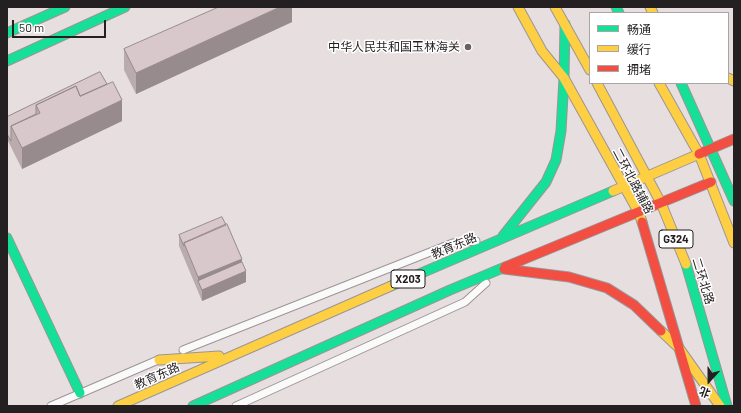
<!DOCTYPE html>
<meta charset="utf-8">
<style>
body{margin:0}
#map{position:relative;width:741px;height:413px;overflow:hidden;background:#e6dedf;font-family:Barlow,"Noto Sans SC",sans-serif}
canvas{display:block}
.frame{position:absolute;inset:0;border:8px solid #241f21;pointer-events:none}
.legend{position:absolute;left:589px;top:12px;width:140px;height:72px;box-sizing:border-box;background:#fff;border:1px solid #a7a5a6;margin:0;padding:5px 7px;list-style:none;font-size:12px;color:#241f21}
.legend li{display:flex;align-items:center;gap:8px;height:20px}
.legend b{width:20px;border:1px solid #a7a5a6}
.north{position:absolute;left:689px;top:361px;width:40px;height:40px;-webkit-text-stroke:3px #fff;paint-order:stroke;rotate:201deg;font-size:11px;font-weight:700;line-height:16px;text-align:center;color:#241f21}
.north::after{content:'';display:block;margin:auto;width:14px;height:18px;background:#241f21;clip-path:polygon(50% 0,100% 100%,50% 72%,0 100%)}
.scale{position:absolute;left:12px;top:20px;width:94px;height:18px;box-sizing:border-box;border:2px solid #241f21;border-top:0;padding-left:5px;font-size:12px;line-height:14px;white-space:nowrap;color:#241f21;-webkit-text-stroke:3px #fff;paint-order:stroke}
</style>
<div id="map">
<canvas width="741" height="413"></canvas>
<div class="frame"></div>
<ul class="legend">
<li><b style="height:5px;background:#16e098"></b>畅通</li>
<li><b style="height:5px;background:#ffcf43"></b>缓行</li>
<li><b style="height:5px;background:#f24e42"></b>拥堵</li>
</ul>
<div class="north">北</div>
<div class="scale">50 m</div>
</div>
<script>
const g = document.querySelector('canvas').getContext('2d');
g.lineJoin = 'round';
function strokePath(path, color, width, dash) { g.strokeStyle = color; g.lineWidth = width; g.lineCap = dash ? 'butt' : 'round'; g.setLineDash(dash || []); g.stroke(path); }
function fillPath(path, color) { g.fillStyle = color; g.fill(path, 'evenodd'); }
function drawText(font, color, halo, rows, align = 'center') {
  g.font = font + ' Barlow,"Noto Sans SC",sans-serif'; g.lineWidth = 3; g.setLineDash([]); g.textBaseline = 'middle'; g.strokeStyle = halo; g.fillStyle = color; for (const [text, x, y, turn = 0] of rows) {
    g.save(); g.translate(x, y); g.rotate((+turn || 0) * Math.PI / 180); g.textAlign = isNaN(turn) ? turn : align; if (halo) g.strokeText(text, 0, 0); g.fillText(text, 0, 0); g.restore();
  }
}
const lane = new Path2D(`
 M183 350 453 243 476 241
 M51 406 158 360
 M236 406 465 302 486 283`);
const fast = new Path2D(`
 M616 7 619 13
 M7 33 65 7
 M7 61 125 7
 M681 83 734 201
 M503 236 546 182 556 160 561 131 564 78 565 24
 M7 238 80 393
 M686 264 727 406
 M391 286 613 191
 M193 406 450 290 505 267`);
const slow = new Path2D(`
 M518 7 542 51 564 78 639 213 642 222
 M555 7 590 70
 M650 7 653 13
 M728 78 734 81
 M597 83 661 203 686 264
 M659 83 699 154 734 243
 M613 191 699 154
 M661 331 679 348 720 406
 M159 360 219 356
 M118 406 391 286`);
const jam = new Path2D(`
 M699 154 734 139
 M642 222 696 406
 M505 267 711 182
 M504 269 569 277 607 288 634 305 661 331`);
const wall = new Path2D(`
 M292 7V22L136 94 124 70V49Z
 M100 72 122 121 22 169 7 139V117Z
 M179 235 242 262 246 282 202 301 179 246Z`);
const shadedWall = new Path2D(`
 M280 7H292V22L136 94V73Z
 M122 100V121L22 169V148Z
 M242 259V273L246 271V282L202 301V290L198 281V277Z`);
const building = new Path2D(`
 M219 7H280L136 73 124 49Z
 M100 72 107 84 80 96 76 86 36 105V114L11 126V141L7 134V117Z
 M113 82 122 100 22 148 11 126 40 113 36 105 76 86 80 96Z
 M222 217 226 225 184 243V246L179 235Z
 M227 224 242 259 198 277 184 243Z
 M242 262 246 271 202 290 198 281Z`);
const markers = [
 [468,47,4,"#686264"]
];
const shields = [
 [676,239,34],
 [408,279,34]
];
const shieldNames = [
 ["G324",676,239],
 ["X203",408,279]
];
const poiNames = [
 ["中华人民共和国玉林海关",460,47]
];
const streetNames = [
 ["二环北路辅路",633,181,62],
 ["教育东路",454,246,-23],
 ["二环北路",703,281,73],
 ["教育东路",157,376,-24]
];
strokePath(lane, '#9b9596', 9);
strokePath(fast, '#9b9596', 11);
strokePath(slow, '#9b9596', 11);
strokePath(jam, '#9b9596', 11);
strokePath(lane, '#fbfafa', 7);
strokePath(fast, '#16e098', 9);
strokePath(slow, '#ffcf43', 9);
strokePath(jam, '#f24e42', 9);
fillPath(wall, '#baabaf');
fillPath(shadedWall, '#978b8e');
fillPath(building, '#d8c7cb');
strokePath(building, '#978b8e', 1);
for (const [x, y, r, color] of markers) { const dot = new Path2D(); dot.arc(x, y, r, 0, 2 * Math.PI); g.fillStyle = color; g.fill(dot); strokePath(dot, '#fff', 1.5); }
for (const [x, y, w] of shields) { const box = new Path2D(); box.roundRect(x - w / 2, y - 9, w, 18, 3); g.fillStyle = '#fff'; g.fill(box); strokePath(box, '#241f21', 1); }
drawText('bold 11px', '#241f21', null, shieldNames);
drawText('12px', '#241f21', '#fff', poiNames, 'right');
drawText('12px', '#241f21', '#fff', streetNames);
</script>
